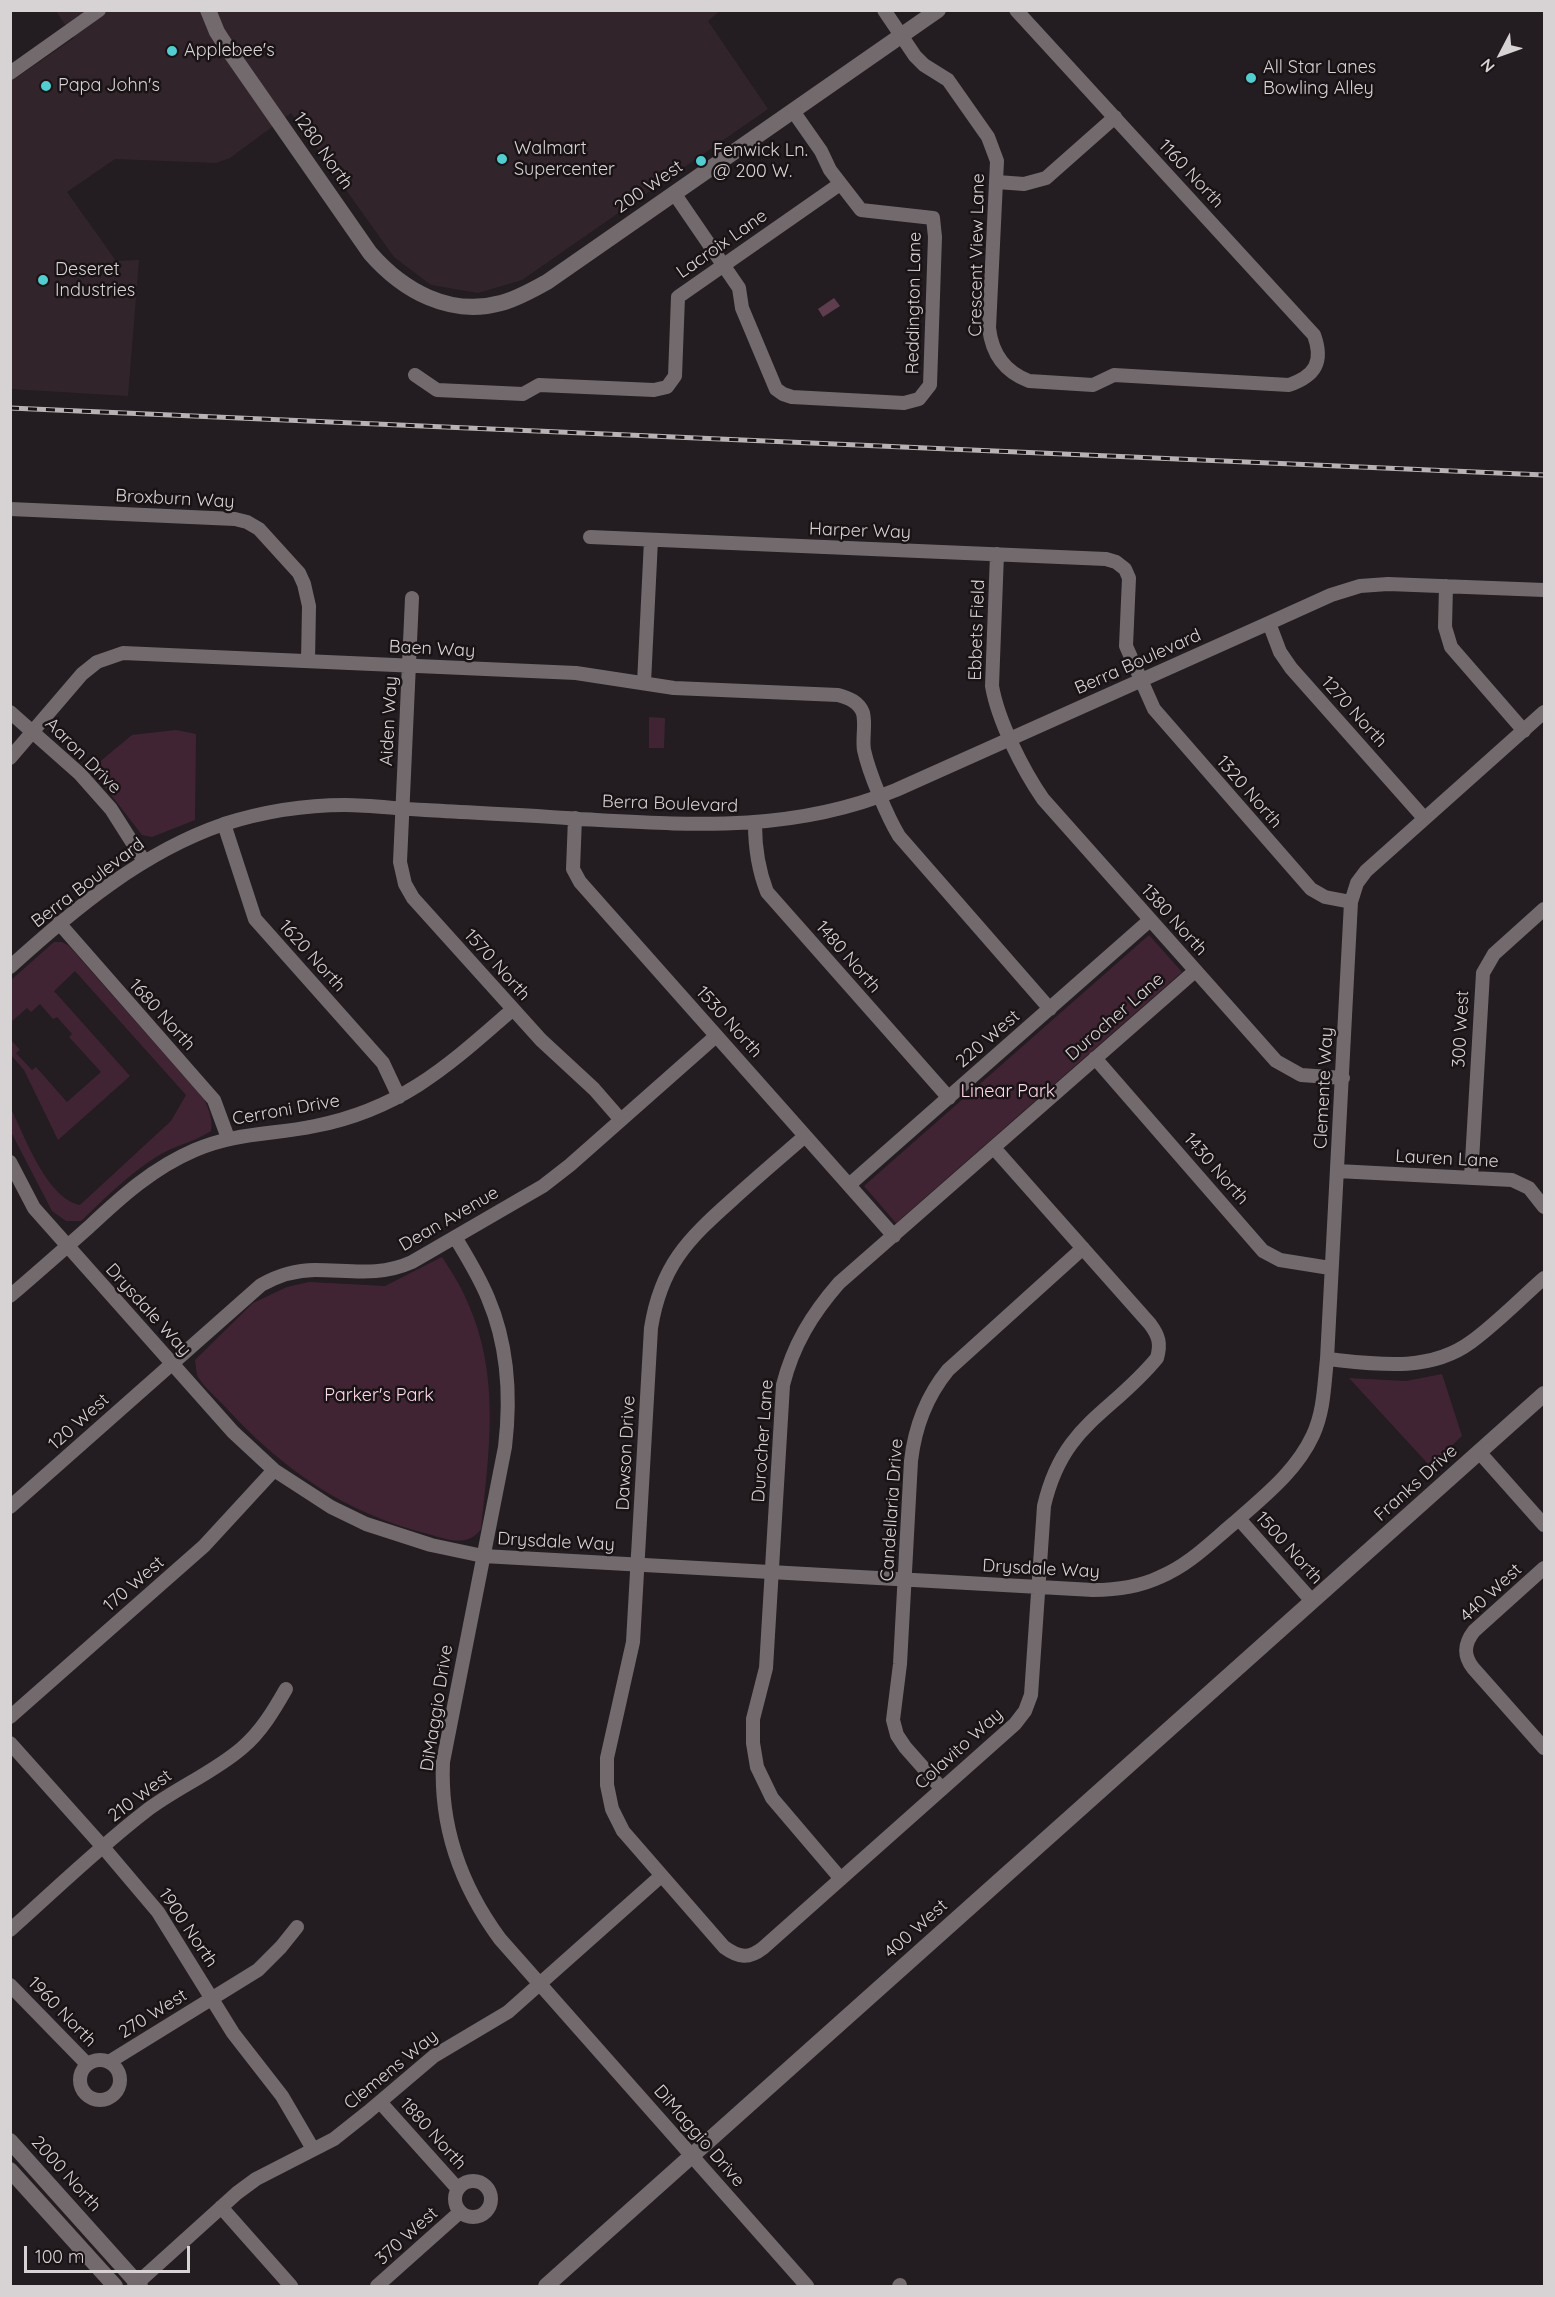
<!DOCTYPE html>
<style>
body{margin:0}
#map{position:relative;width:1555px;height:2297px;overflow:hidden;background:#231c20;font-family:Quicksand,sans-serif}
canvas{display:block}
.frame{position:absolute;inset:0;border:12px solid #d7d2d4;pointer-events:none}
.north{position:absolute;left:1471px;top:24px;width:60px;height:60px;-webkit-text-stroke:4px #1a1316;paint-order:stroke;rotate:229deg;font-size:16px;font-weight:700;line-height:24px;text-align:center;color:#d7d2d4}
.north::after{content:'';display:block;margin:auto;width:21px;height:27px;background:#d7d2d4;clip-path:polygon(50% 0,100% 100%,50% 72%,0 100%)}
.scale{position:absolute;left:24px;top:2246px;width:166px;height:27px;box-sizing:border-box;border:3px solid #d7d2d4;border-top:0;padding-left:8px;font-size:18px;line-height:21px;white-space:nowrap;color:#d7d2d4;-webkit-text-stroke:4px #1a1316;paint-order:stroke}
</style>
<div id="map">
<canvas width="1555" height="2297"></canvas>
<div class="frame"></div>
<div class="north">N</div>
<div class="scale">100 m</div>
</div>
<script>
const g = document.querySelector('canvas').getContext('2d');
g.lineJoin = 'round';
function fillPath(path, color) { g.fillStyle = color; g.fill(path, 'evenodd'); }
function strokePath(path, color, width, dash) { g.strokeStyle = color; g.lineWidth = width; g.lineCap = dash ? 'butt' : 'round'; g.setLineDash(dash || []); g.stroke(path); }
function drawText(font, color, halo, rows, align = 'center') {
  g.font = font + ' Quicksand,sans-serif'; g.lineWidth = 5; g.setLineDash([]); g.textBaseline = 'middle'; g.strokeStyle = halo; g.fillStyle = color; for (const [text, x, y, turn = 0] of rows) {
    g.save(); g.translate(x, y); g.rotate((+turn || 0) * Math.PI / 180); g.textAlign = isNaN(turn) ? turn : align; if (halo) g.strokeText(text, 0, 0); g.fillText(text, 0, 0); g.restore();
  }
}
const built = new Path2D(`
 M721 10 708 21 768 109 522 280 478 293 431 285 394 257 291 113 230 158 216 163 115 159 67 192 116 261 139 260 128 396 11 389 10 82 74 38 56 11Z`);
const green = new Path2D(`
 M649 717 665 718 664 748H649Z
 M176 730 196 734 195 820 152 837 142 835 91 769 132 735Z
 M1149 935 1182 972 896 1223 864 1186Z
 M54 942H62L69 946 204 1099C209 1110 213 1119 211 1131 194 1142 173 1146 156 1157 128 1175 104 1199 81 1221H66L52 1211 11 1132 10 1107C25 1136 46 1198 80 1205L171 1121 186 1095 75 971 54 991 130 1076 58 1140 24 1070 11 1055V1040L20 1050 16 1053 32 1070 36 1067 67 1102 101 1072 69 1037 72 1034 57 1017 53 1019 40 1004 31 1012 27 1008 11 1022 10 981Z
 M442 1257C451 1271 461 1286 467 1301 501 1375 489 1452 481 1529 468 1548 446 1539 428 1534 346 1513 286 1472 229 1411 220 1400 206 1390 198 1377 196 1373 196 1365 195 1360L253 1303 287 1287 309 1282 385 1286Z
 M1442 1374 1462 1436 1430 1466 1349 1378 1406 1381Z`);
const water = new Path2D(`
 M834 298 840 306 823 317 818 309Z`);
const minor = new Path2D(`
 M884 10 915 56 924 65 948 80 988 137 997 161 989 328C992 354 1005 372 1029 381L1093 385 1114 375 1289 385C1315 376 1324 362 1314 335L1016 10
 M10 73 99 10
 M997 182 1024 184 1046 178 1115 117
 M674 193 739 288 742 308 776 389 783 394 792 397 904 403 919 399 930 385 935 237 933 218 861 210 830 170 821 151 793 111
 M415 375 437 390 523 394 539 385 654 390 667 387 675 376 678 297 840 184
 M10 509 235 519 247 522 259 529 299 573 304 584 309 606 308 661
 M590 537 1106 559 1116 562 1125 569 1129 578 1126 646 1154 709 1311 889 1325 897 1351 902
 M997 554 992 686C998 721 1023 770 1043 799L1276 1061 1301 1075 1343 1078
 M1446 586 1445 627 1451 647 1524 731
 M412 598 400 862 405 884 413 898 541 1040 594 1089 621 1120
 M1269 623 1280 652 1291 668 1424 818
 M644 683 651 540
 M10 712 80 774 111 809 144 861
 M10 758 82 674 97 662 123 653 576 673 674 688 838 695C849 698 859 702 863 713 866 725 862 738 864 750 869 773 887 816 899 836L1050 1009
 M575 818 573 869 580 882 894 1236
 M224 824 255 919 383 1063 399 1097
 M755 824C755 848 758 869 767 892L949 1098
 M59 923 214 1100 228 1138
 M10 967C74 909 142 852 224 824 262 812 305 805 345 805 372 805 398 809 425 810 477 813 529 815 580 819 691 825 791 833 896 790L1269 623 1331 595 1360 586 1388 584 1544 590
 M1095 1058 1263 1251 1280 1260 1330 1268
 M805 1136C781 1157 756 1178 732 1200 687 1240 661 1266 651 1328L633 1642 607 1758V1785L612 1809 623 1831 724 1947C739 1958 749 1959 763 1948L1015 1724 1025 1711 1031 1695 1044 1506C1063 1424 1110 1415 1157 1358 1161 1344 1159 1336 1150 1324L994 1148
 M10 1162 34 1208 233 1432 274 1470 331 1507 366 1524 431 1545 483 1556 1093 1590C1116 1590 1139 1587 1160 1577 1189 1565 1210 1543 1234 1523 1263 1497 1296 1472 1313 1435 1324 1411 1324 1386 1327 1359L1351 902 1357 883 1366 871 1544 712
 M1337 1171 1512 1180 1529 1188 1544 1207
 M1471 1178 1483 973 1494 954 1544 909
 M849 1185 1150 920
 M455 1237C467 1257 479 1276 488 1298 508 1345 511 1397 505 1447L443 1762C440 1827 461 1886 500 1939L807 2286
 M10 1296C37 1273 63 1250 89 1227 122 1196 153 1168 195 1150 237 1132 273 1135 315 1126 402 1109 449 1065 512 1010
 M1327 1359C1375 1364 1429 1373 1471 1342 1497 1323 1520 1299 1544 1278
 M1480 1453 1544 1525
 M10 1507 261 1285C277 1276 295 1270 315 1270 349 1270 379 1277 412 1262L543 1186 570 1165 716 1036
 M1239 1519 1312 1601
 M1544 1568 1474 1631C1464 1644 1463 1655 1473 1668L1544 1748
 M10 1717 204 1546 274 1470
 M10 1743 103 1847 158 1912 233 2033 282 2096 313 2149
 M942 1789 905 1747 897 1735 893 1720 900 1664 911 1461C915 1426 926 1397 948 1370L1083 1248
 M841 1879 772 1798 757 1767 753 1743V1719L766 1668 783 1385C793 1345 812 1314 839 1283L1195 971
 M10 1930C55 1890 98 1848 146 1811 176 1788 213 1773 242 1748 261 1732 274 1710 286 1689
 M10 1985 87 2064
 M80 2080a20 20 0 1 1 40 0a20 20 0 1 1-40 0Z
 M109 2062 258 1970 281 1947 297 1927
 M380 2102 458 2189
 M455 2199a18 18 0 1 1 36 0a18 18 0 1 1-36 0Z
 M221 2207 291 2286
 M134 2286 237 2193 256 2179 334 2139 368 2112 434 2056 508 2012 661 1876
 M377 2286 460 2212
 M899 2286 900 2285`);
const tertiary = new Path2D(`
 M208 10 217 32 228 49 370 253C403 291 450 317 501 303 517 299 532 290 547 282L938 10
 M10 2141 140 2286
 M10 2170 115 2286
 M546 2286 1544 1394`);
const rail = new Path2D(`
 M10 408 1544 475`);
const markers = [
 [172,51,6,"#52cdd0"],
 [1251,78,6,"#52cdd0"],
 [46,86,6,"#52cdd0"],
 [502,159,6,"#52cdd0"],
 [701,161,6,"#52cdd0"],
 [43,280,6,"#52cdd0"]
];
const poiNames = [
 ["Applebee's",184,51],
 ["All Star Lanes",1263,68],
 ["Bowling Alley",1263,89],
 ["Papa John's",58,86],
 ["Walmart",514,149],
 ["Supercenter",514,170],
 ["Fenwick Ln.",713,151],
 ["@ 200 W.",713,172],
 ["Deseret",55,270],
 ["Industries",55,291]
];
const streetNames = [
 ["1280 North",323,151,55],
 ["1160 North",1191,174,47],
 ["200 West",649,187,-35],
 ["Lacroix Lane",722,244,-35],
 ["Crescent View Lane",977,255,-89],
 ["Reddington Lane",914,303,-89],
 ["Broxburn Way",175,499,3],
 ["Harper Way",860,531,2],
 ["Ebbets Field",977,630,-88],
 ["Baen Way",432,649,3],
 ["Berra Boulevard",1138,662,-24],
 ["1270 North",1354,712,48],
 ["Aiden Way",389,721,-87],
 ["Aaron Drive",83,756,45],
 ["1320 North",1249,792,49],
 ["Berra Boulevard",670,804,2],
 ["Berra Boulevard",88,883,-37],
 ["1380 North",1174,920,48],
 ["1620 North",312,956,48],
 ["1480 North",848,957,49],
 ["1570 North",497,965,48],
 ["1680 North",162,1015,48],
 ["Durocher Lane",1115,1017,-41],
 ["1530 North",729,1022,48],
 ["300 West",1461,1029,-87],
 ["220 West",988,1039,-41],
 ["Clemente Way",1324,1088,-87],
 ["Cerroni Drive",286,1110,-10],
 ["Lauren Lane",1447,1159,3],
 ["1430 North",1216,1169,49],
 ["Dean Avenue",449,1219,-30],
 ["Drysdale Way",148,1310,48],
 ["120 West",79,1422,-42],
 ["Durocher Lane",763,1441,-86],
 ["Dawson Drive",626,1453,-87],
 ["Franks Drive",1416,1483,-42],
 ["Candellaria Drive",892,1510,-86],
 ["Drysdale Way",556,1542,3],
 ["1500 North",1289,1548,48],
 ["Drysdale Way",1041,1569,3],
 ["170 West",134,1584,-41],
 ["440 West",1491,1593,-43],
 ["DiMaggio Drive",437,1708,-81],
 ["Colavito Way",959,1749,-42],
 ["210 West",140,1796,-37],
 ["1900 North",188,1928,56],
 ["400 West",916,1929,-42],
 ["1960 North",62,2012,46],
 ["270 West",153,2014,-32],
 ["Clemens Way",391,2070,-39],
 ["1880 North",433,2134,48],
 ["DiMaggio Drive",699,2136,49],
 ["2000 North",66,2174,48],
 ["370 West",407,2236,-42]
];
const parkNames = [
 ["Linear Park",1008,1092],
 ["Parker's Park",379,1396]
];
fillPath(built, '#31252b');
fillPath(green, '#412433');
fillPath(water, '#5e3e4e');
strokePath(minor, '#736a6e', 14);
strokePath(tertiary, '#736a6e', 16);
strokePath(rail, '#b8b2b5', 5);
strokePath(rail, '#1a1316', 3, [9]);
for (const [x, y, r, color] of markers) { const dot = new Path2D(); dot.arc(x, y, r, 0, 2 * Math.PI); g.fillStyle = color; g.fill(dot); strokePath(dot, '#1a1316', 2); }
drawText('18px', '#d7d2d4', '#1a1316', poiNames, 'left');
drawText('18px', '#d7d2d4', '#1a1316', streetNames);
drawText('18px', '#fed7ea', '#1a1316', parkNames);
</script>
